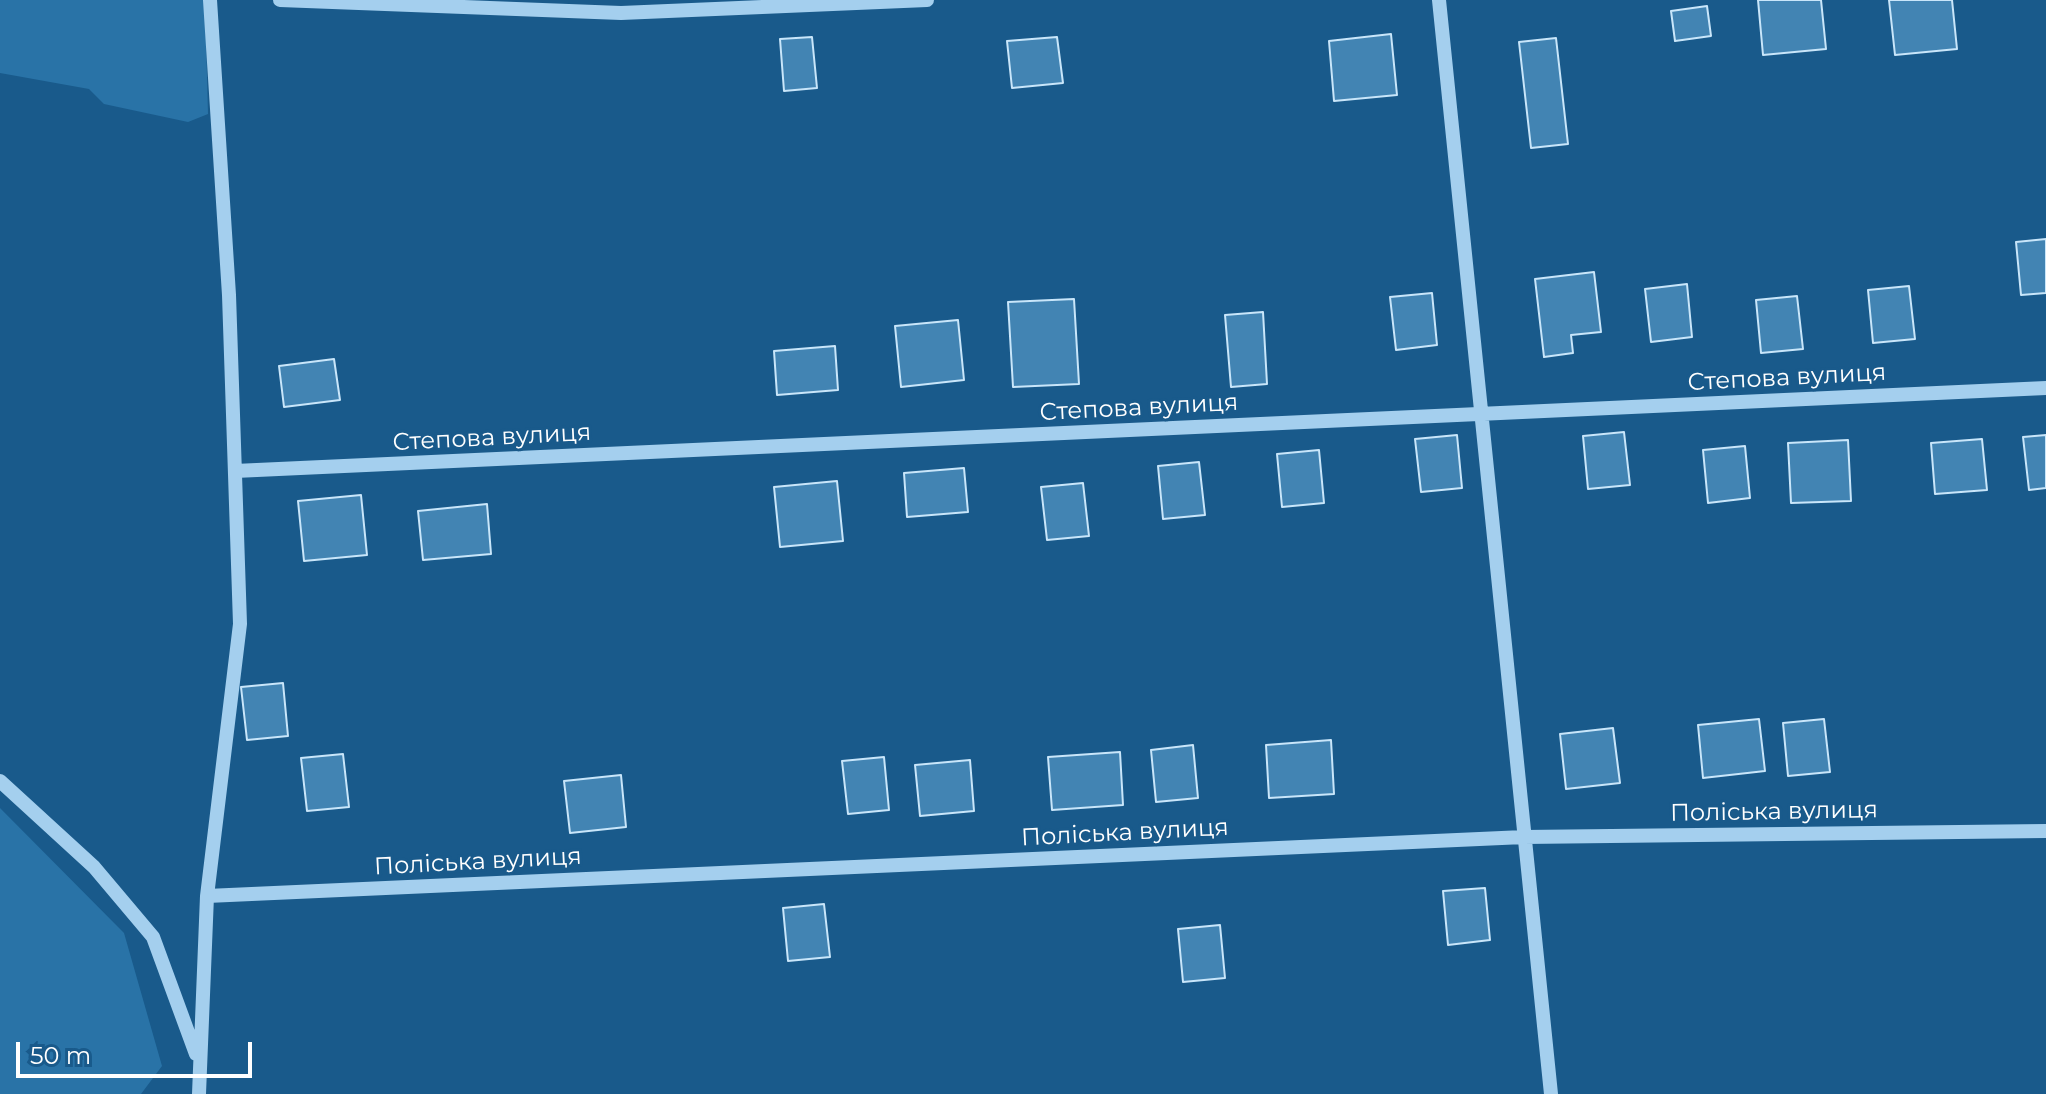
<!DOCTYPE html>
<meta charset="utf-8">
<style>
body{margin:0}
#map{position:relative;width:2046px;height:1094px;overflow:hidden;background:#195a8b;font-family:Montserrat,sans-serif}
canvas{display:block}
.scale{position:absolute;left:16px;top:1042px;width:236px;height:36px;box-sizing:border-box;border:4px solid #fff;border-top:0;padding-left:10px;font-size:24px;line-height:28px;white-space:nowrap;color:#fff;-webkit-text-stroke:6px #195a8b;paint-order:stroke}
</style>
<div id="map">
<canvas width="2046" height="1094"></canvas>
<div class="scale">50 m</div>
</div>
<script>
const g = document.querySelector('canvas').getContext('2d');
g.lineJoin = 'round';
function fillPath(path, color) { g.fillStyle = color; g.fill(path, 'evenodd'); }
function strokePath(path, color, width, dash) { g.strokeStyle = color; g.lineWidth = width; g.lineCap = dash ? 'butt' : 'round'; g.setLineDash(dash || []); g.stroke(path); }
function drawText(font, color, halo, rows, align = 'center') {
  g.font = font + ' Montserrat,sans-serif'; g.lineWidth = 6; g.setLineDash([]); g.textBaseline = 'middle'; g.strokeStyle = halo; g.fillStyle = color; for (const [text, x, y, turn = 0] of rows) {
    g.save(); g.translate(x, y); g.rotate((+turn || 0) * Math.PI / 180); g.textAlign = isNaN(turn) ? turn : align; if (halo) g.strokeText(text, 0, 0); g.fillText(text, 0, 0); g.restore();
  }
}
const green = new Path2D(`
 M0 0H205L208 114 188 122 104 104 89 89 0 73Z
 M0 808 124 933 162 1066 141 1094H0Z`);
const building = new Path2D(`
 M1758 0H1821L1826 49 1763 55Z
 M1889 0H1952L1957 49 1895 55Z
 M1707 6 1711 36 1675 41 1671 11Z
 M1391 34 1397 95 1334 101 1329 41Z
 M812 37 817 88 784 91 780 39Z
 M1057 37 1063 83 1012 88 1007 41Z
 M1556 38 1568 144 1531 148 1519 42Z
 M2046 239V293L2021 295 2016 242Z
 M1594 272 1601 332 1571 335 1573 353 1544 357 1535 279Z
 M1687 284 1692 337 1651 342 1645 289Z
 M1909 286 1915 339 1873 343 1868 290Z
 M1432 293 1437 345 1396 350 1390 297Z
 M1797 296 1803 349 1761 353 1756 300Z
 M1074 299 1079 384 1013 387 1008 302Z
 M1263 312 1267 384 1231 387 1225 315Z
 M958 320 964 380 901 387 895 326Z
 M835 346 838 390 777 395 774 351Z
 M334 359 340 400 284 407 279 366Z
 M1624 432 1630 485 1588 489 1583 436Z
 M1457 435 1462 488 1421 492 1415 439Z
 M2046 435V488L2029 490 2023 437Z
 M1982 439 1987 490 1935 494 1931 443Z
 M1848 440 1851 501 1791 503 1788 443Z
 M1745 446 1750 498 1708 503 1703 450Z
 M1319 450 1324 503 1282 507 1277 454Z
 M1199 462 1205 515 1163 519 1158 466Z
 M964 468 968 512 907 517 904 473Z
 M837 481 843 541 780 547 774 487Z
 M1083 483 1089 536 1047 540 1041 487Z
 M361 495 367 555 304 561 298 501Z
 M487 504 491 554 423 560 418 511Z
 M283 683 288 736 247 740 241 687Z
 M1759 719 1765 771 1703 778 1698 725Z
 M1824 719 1830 772 1788 776 1783 723Z
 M1613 728 1620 783 1566 789 1560 734Z
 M1331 740 1334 794 1269 798 1266 745Z
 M1193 745 1198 798 1156 802 1151 750Z
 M1120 752 1123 805 1052 810 1048 757Z
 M343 754 349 807 307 811 301 758Z
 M884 757 889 810 848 814 842 761Z
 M970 760 974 811 920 816 915 765Z
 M621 775 626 827 570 833 564 781Z
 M1485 888 1490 940 1448 945 1443 891Z
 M824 904 830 957 788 961 783 908Z
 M1220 925 1225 978 1183 982 1178 929Z`);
const minor = new Path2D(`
 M280 0 621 13 927 0
 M1439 0 1551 1094
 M235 471 2046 388
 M0 781 94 867 153 937 196 1054
 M207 896 1524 837 2046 831
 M199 1094 207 896 240 624 229 295 210 0`);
const streetNames = [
 ["Степова вулиця",1787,378,-3],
 ["Степова вулиця",1139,408,-3],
 ["Степова вулиця",492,438,-3],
 ["Поліська вулиця",1774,812,-1],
 ["Поліська вулиця",1125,833,-3],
 ["Поліська вулиця",478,862,-3]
];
fillPath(green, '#2973a7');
fillPath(building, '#4284b3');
strokePath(building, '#c9e6fa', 2);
strokePath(minor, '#a4cfee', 14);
drawText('24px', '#fff', '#195a8b', streetNames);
</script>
